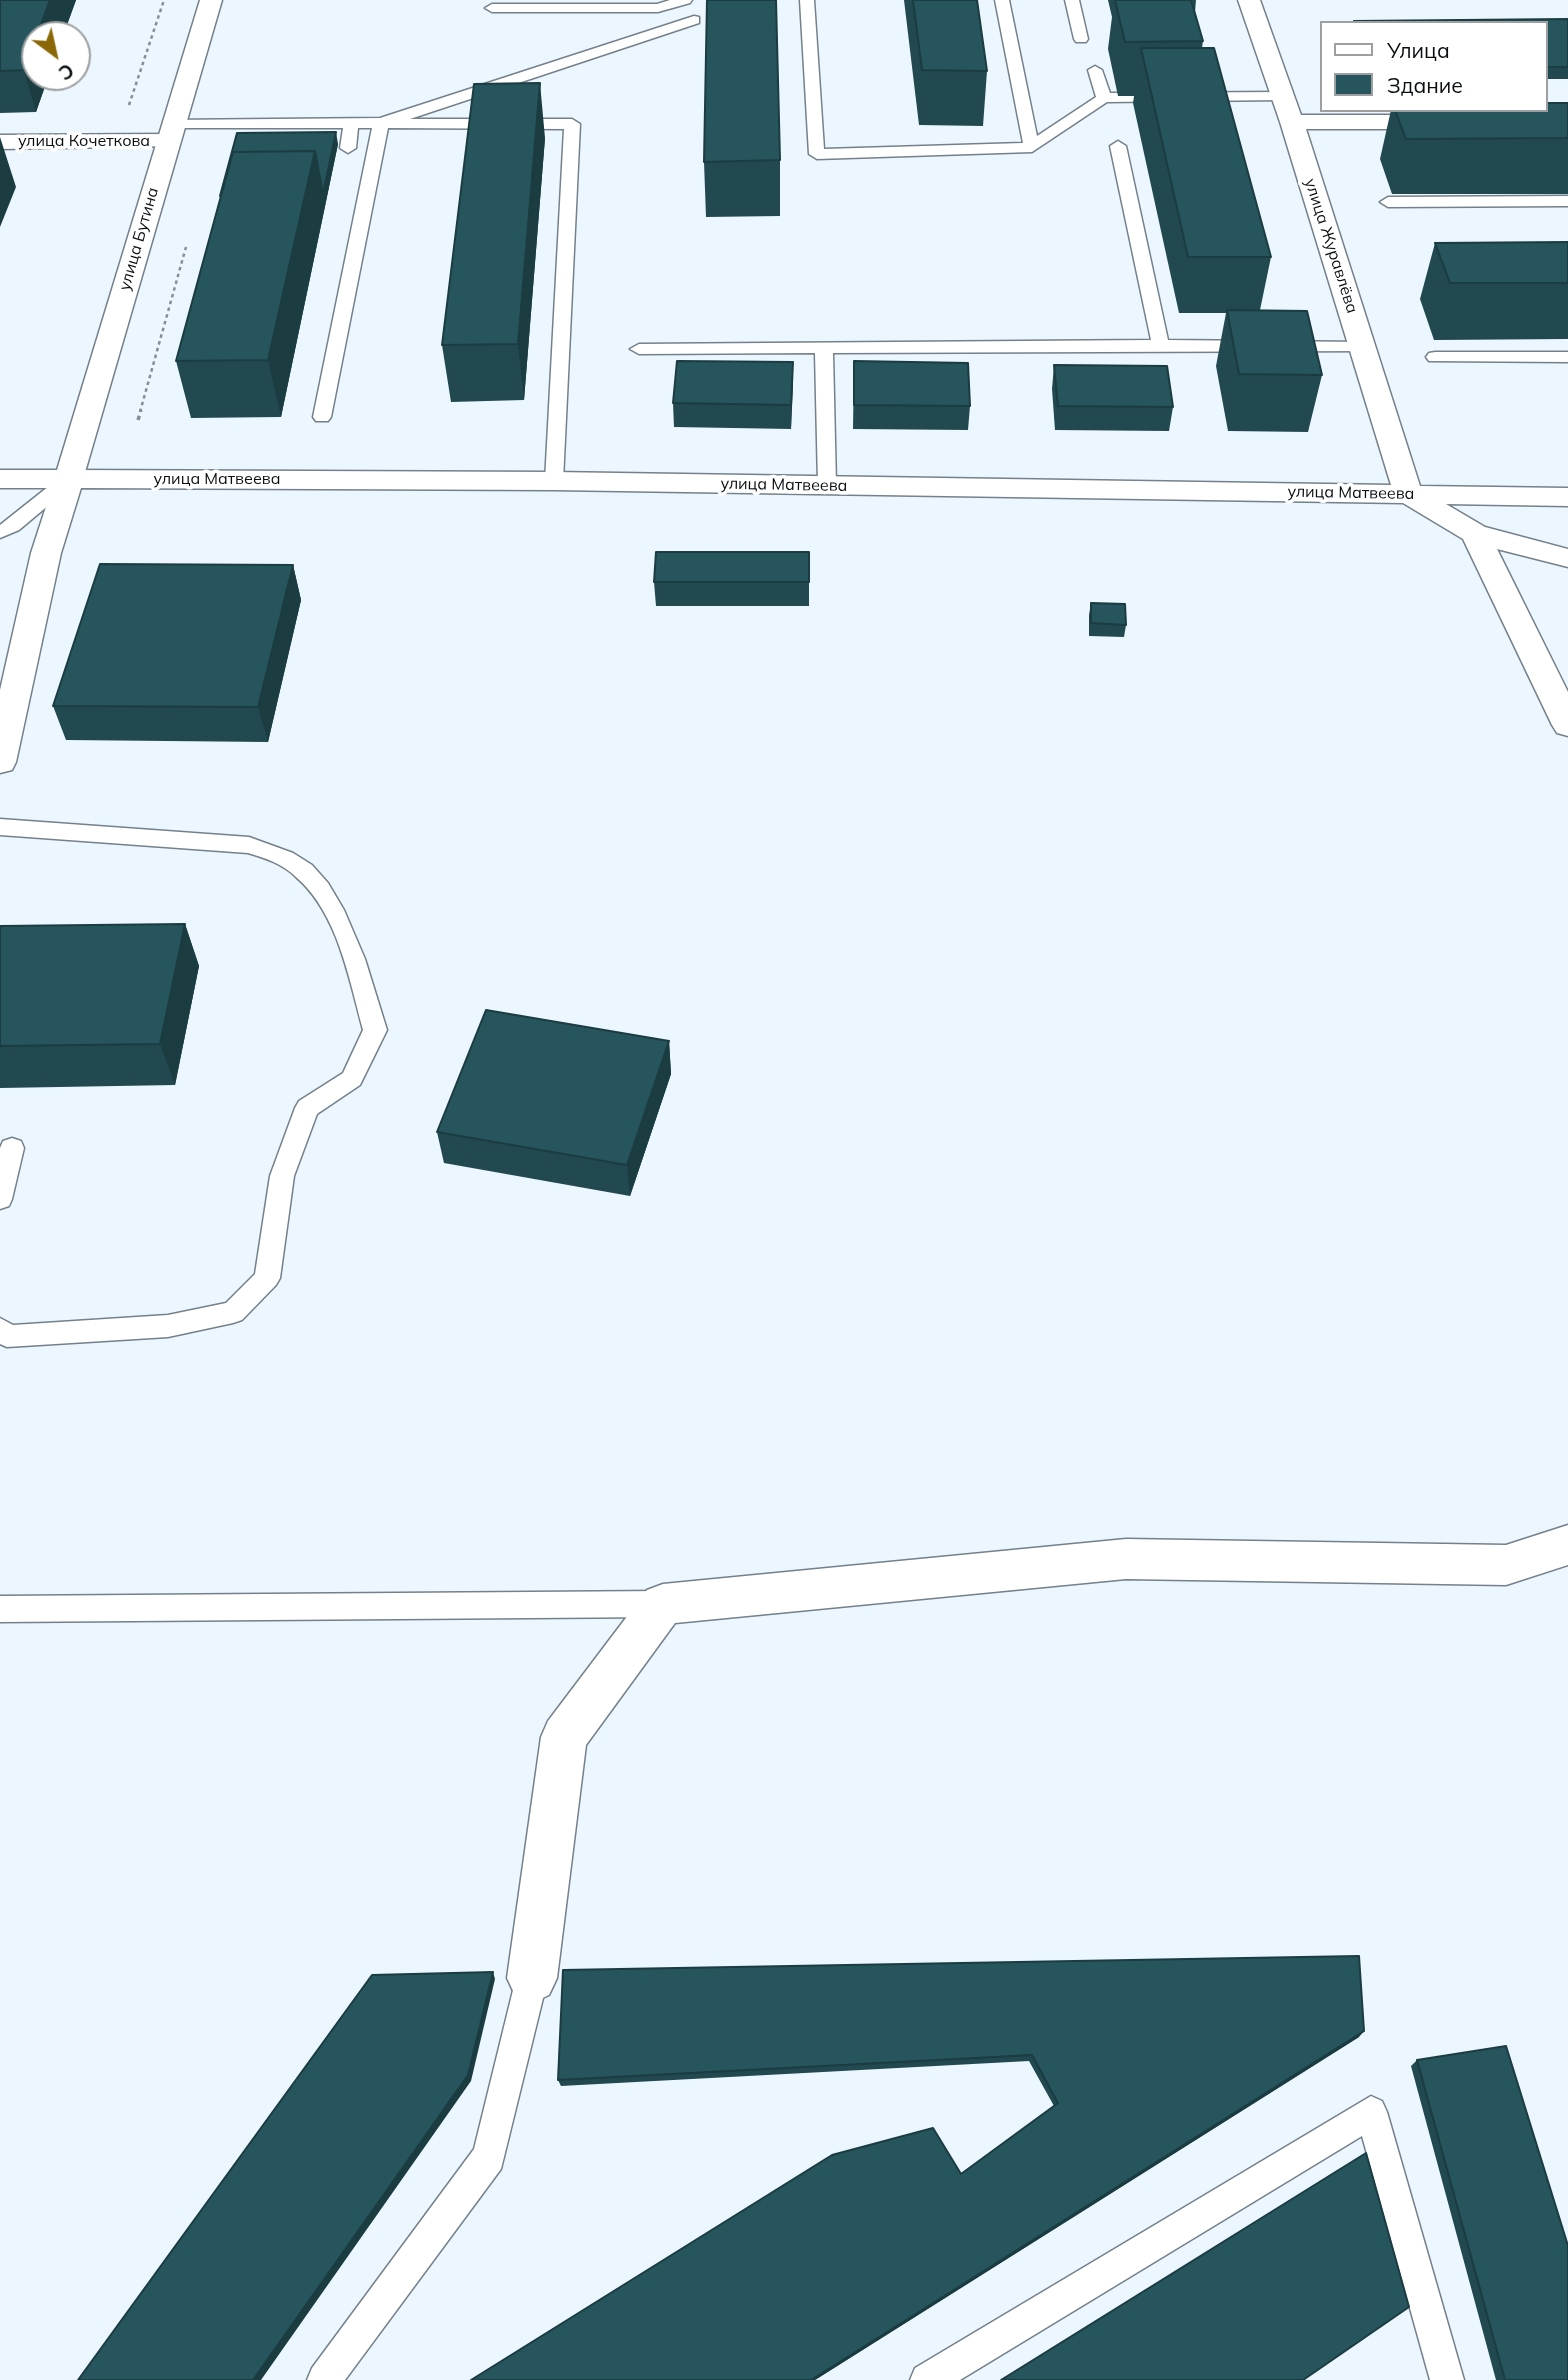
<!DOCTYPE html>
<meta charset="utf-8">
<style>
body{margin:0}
#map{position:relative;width:1568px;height:2380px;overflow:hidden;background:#ebf6ff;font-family:Mulish,sans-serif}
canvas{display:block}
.legend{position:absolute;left:1320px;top:21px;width:228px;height:91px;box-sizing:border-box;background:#fff;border:2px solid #9d9fa0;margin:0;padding:9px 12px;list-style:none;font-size:21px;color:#090e11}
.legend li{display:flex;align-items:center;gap:14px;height:35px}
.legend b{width:35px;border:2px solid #9d9fa0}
.north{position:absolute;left:21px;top:21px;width:70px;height:70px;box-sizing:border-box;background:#fff;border:2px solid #9d9fa0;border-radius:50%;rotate:147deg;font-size:19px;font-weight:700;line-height:28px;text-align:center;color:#090e11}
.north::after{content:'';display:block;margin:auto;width:24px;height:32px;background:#8a6807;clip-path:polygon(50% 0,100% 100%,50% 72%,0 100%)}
</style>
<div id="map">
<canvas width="1568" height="2380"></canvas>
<ul class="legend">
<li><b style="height:9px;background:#fff"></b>Улица</li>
<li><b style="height:19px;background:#27555d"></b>Здание</li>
</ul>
<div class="north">С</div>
</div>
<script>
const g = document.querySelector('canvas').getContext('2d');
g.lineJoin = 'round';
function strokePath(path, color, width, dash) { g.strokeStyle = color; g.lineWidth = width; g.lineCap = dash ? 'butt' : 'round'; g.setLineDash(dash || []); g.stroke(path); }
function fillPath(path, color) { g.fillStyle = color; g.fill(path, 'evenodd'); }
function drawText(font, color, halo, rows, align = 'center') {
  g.font = font + ' Mulish,sans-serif'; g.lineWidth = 7; g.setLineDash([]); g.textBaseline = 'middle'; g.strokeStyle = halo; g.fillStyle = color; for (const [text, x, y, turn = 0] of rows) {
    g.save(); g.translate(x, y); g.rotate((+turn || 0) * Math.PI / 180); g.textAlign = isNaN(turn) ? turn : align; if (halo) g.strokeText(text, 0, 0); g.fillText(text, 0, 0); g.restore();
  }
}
const pathFar1 = new Path2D(`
 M129 105 164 0
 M140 412 186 247`);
const path = new Path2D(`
 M138 420 141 410`);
const service = new Path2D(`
 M670 0H692L690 3 658 12H492L485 8 492 4H657Z
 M800 0H814L824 149 1023 143 995 0H1009L1037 136 1096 97 1088 70 1095 66 1102 70 1110 93 1283 92 1290 96 1283 100 1107 102 1032 152 817 159 809 154Z
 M1065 0H1079L1088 39 1086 42H1076L1074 39Z
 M694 16 699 17V23L410 119H572L580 124 563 481 560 485H548L545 481 564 129 388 128 331 417 328 421H316L313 417 372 128H358L356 148 348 153 340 148 343 128H174L169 126 166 123 169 120 380 118Z
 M1118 141 1126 146 1168 340 1363 342 1372 347 1369 351 833 353 836 485 827 491 818 485 815 353 639 354 630 349 639 344 1151 340 1110 146Z
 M1568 196V206L1388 207 1380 202 1388 197Z
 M1435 352H1568V362L1429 361 1426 357 1429 353Z
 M69 473 75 475 78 479 75 483 19 530 0 538V525L63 475Z
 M0 819 249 837 293 853 312 865 328 883 344 910 365 959 387 1030 360 1085 317 1114 294 1176 280 1278 276 1285 242 1320 233 1323 168 1337 7 1347 0 1344V1318L13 1325 168 1315 226 1303 255 1274 270 1176 295 1108 299 1101 343 1073 363 1030C349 979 338 913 296 877 283 864 265 858 248 853L0 835Z
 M12 1138 21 1141 24 1148 12 1199 9 1206 0 1209V1148L3 1141Z
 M663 1591 673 1595 677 1604 673 1613 663 1617 0 1622V1596Z
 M532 1962 543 1967 548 1978 501 2169 345 2380H307L312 2368 474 2149 516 1978 521 1967Z
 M1371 2096 1382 2101 1387 2112 1464 2380H1430L1362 2136 960 2380H910L915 2368Z`);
const minor = new Path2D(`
 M1238 0H1260L1301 115H1440L1448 117 1452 122 1448 127 1440 129H1306L1420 486 1568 488V506L1446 504 1485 527 1568 549V567L1497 549 1568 692V736L1557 733 1552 725 1463 539 1403 503 554 490 81 488 61 553 16 762 12 770 0 773V690L31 553 55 479 59 473 69 470 554 472 1391 485 1280 122Z
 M168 134 177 136 180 141 177 146 0 149V135Z
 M1568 1525V1565L1506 1585 1126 1579 675 1623 586 1745 557 1978 549 1995 532 2003 515 1995 507 1978 541 1737 548 1721 647 1590 663 1584 1126 1539 1506 1545Z`);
const tertiary = new Path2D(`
 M200 0H222L83 479 79 485 69 488H0V470H57Z`);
const wall = new Path2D(`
 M0 0H76L36 112 0 113Z
 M904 0H977L987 71 983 126 919 125Z
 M1108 0H1196L1195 12 1203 41 1202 48 1271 257 1260 310 1322 375 1308 432 1228 431 1216 366 1226 313H1179L1133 103 1134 96H1118L1108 49 1112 17Z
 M1568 19V79H1545V23H1354V21Z
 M1568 103V194H1392L1380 159 1391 110H1545Z
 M545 138 524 400 451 402 442 345Z
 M338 144 281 417 191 418 176 361 220 198V196Z
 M780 160V216L706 217 704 162Z
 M1568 242V339L1434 340 1420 299 1435 243Z
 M854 361 970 406 968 430 853 429Z
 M793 362 791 429 674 427 673 403Z
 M1054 365 1173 407 1169 431 1055 430 1052 389Z
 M809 552V606H656L654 582Z
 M293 565 301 600 268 742 66 740 53 706Z
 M1091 603 1126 625 1124 637 1089 636V615Z
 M185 924 199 966 175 1085 0 1088V926Z
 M669 1041 671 1074 630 1196 444 1163 437 1132Z
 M1359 2037 815 2380 961 2174 1054 2106 1029 2061 561 2086 558 2080Z
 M1417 2060 1568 2380H1496L1411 2066Z`);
const shadedWall = new Path2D(`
 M50 0H76L63 35H37Z
 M35 40V77H48L36 112 24 70Z
 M540 83 545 138 524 400 518 344Z
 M336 132 338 144 281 417 268 360 315 151Z
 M0 137 16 187 0 227Z
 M793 362V386L791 429V405Z
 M293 565 301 600 268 742 258 707Z
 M185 924 199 966 175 1085 160 1044Z
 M669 1041 671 1074 630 1196 627 1165Z
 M493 1972 495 1979 471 2081 261 2380H253Z
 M1364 2031 1359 2037 815 2380H811Z`);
const building = new Path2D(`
 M0 0H50L37 35H35V40L24 70 0 71Z
 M707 0H776L780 160 704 162Z
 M913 0H977L987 71 922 70Z
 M1115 0H1191L1203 41 1125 42Z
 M1568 19V67H1545V23H1355L1354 21Z
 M1141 48H1214L1271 257H1188Z
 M540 83 518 344 442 345 474 84Z
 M1545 103H1568V138L1406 139 1395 110H1545Z
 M336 132 323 194 315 151 233 152 221 196H220L237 133Z
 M315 151 268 360 176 361 233 152Z
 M1568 242V283H1450L1435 243Z
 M1227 310 1307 311 1322 375 1239 374Z
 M677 361 793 362 791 405 673 403Z
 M854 361 968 363 970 406 854 405Z
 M1054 365 1167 366 1173 407 1058 406Z
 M656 552H809V582H654Z
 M100 564 293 565 258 707 53 706Z
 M1091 603 1125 604 1126 625 1091 623Z
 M185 924 160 1044 0 1046V926Z
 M486 1010 669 1041 627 1165 437 1132Z
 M1359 1956 1364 2031 811 2380H471L832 2155 933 2128 961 2174 1058 2103 1032 2055 558 2080 563 1970Z
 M493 1972 468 2075 253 2380H78L372 1975Z
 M1506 2046 1568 2246V2380H1505L1417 2060Z
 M1366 2153 1409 2307 1303 2380H1001Z`);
const farStreetnames = [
 ["улица Кочеткова",84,141],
 ["улица Бутина",139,239,-74],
 ["улица Журавлёва",1331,246,72],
 ["улица Матвеева",217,479],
 ["улица Матвеева",784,485,1],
 ["улица Матвеева",1351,493,1]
];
strokePath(service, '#74808a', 3);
strokePath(minor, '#74808a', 3);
strokePath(tertiary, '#74808a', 3);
strokePath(pathFar1, '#858e94', 2.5, [3.5, 3.5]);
strokePath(path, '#858e94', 3.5, [4.5, 4.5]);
fillPath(service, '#fff');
fillPath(minor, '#fff');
fillPath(tertiary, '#fff');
fillPath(wall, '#224950');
fillPath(shadedWall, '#1b3c41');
fillPath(building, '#27555d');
strokePath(building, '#1b3c41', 2);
drawText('16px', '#090e11', '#fff', farStreetnames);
</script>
